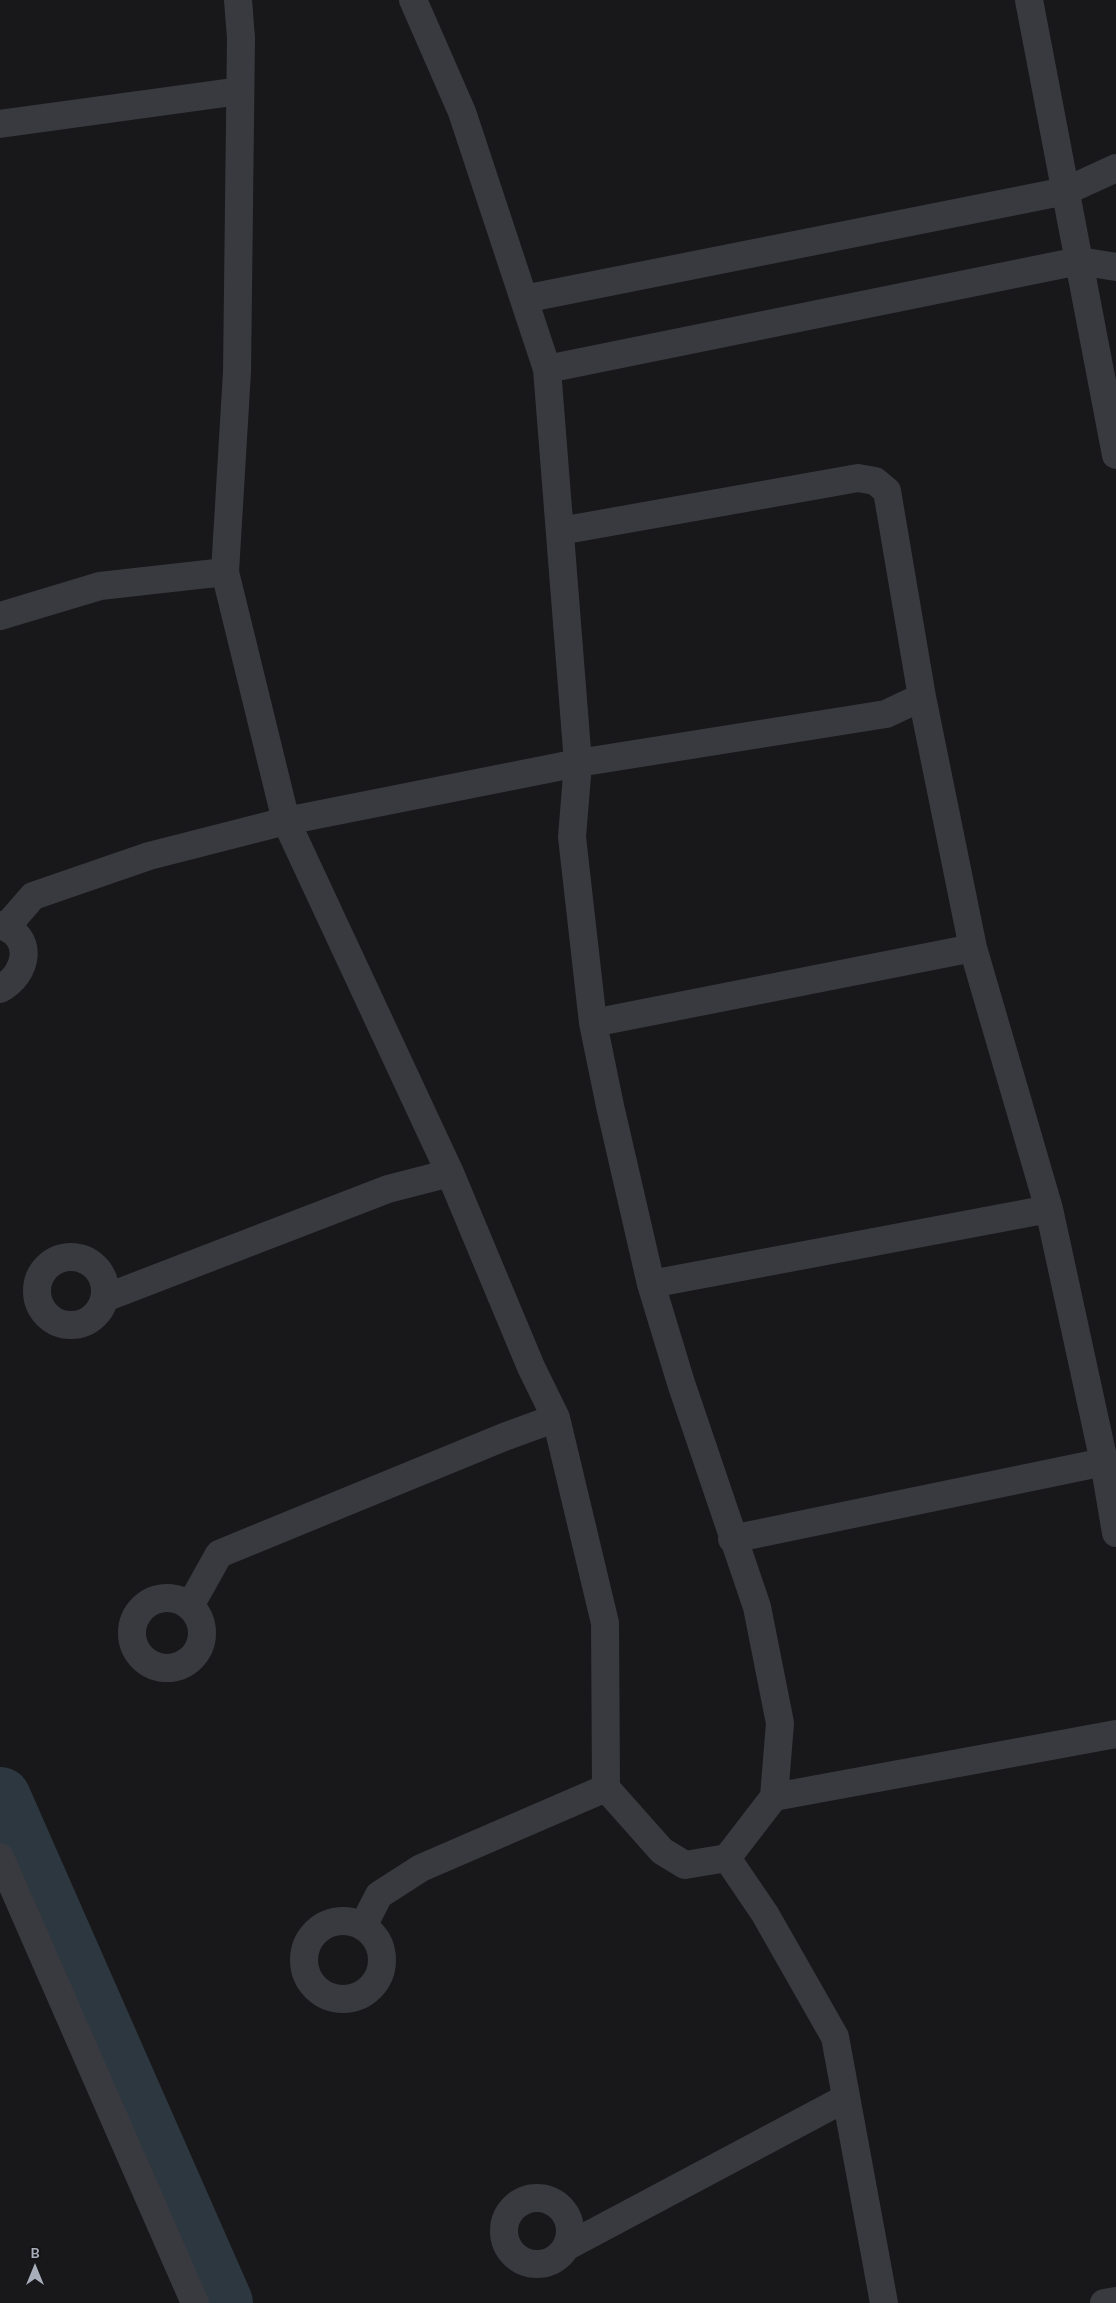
<!DOCTYPE html>
<style>
body{margin:0}
#map{position:relative;width:1116px;height:2303px;overflow:hidden;background:#18181a;font-family:Lato,sans-serif}
canvas{display:block}
.north{position:absolute;left:10px;top:2243px;width:50px;height:50px;-webkit-text-stroke:4px #131315;paint-order:stroke;rotate:0deg;font-size:14px;font-weight:700;line-height:20px;text-align:center;color:#a9aebb}
.north::after{content:'';display:block;margin:auto;width:18px;height:22px;background:#a9aebb;clip-path:polygon(50% 0,100% 100%,50% 72%,0 100%)}
</style>
<div id="map">
<canvas width="1116" height="2303"></canvas>
<div class="north">B</div>
</div>
<script>
const g = document.querySelector('canvas').getContext('2d');
g.lineJoin = 'round';
function strokePath(path, color, width, dash) { g.strokeStyle = color; g.lineWidth = width; g.lineCap = dash ? 'butt' : 'round'; g.setLineDash(dash || []); g.stroke(path); }
const river = new Path2D(`
 M0 1798 222 2303`);
const minor = new Path2D(`
 M238 0 241 38 237 372 225 572 286 821 450 1173 531 1367 556 1418 605 1623 606 1788 662 1851 685 1865 727 1858 774 1797 780 1723 757 1607 681 1383 651 1284 610 1106 593 1023 572 837 578 763 547 369 462 112 413 0
 M1029 0 1116 455
 M0 124 240 91
 M524 299 1066 191 1116 168
 M547 369 1079 261 1116 267
 M560 531 858 478 875 481 887 491 922 697 973 948 1049 1209 1104 1462 1116 1533
 M0 616 100 586 225 572
 M0 925C35 936 28 974 0 989
 M6 927 33 896 149 856 286 821 578 763 886 714 922 697
 M593 1023 973 948
 M37 1291a34 34 0 1 1 68 0a34 34 0 1 1-68 0Z
 M651 1284 1049 1209
 M105 1298 388 1189 450 1173
 M732 1539 1104 1462
 M132 1633a35 35 0 1 1 70 0a35 35 0 1 1-70 0Z
 M190 1606 219 1554 504 1437 556 1418
 M774 1797 1116 1734
 M0 1857 195 2303
 M727 1858 765 1914 835 2037 884 2303
 M304 1960a39 39 0 1 1 78 0a39 39 0 1 1-78 0Z
 M363 1926 379 1895 421 1868 606 1788
 M504 2231a33 33 0 1 1 66 0a33 33 0 1 1-66 0Z
 M568 2246 846 2098
 M1104 2303 1116 2301`);
strokePath(river, '#2d373f', 62);
strokePath(minor, '#393a40', 28);
</script>
